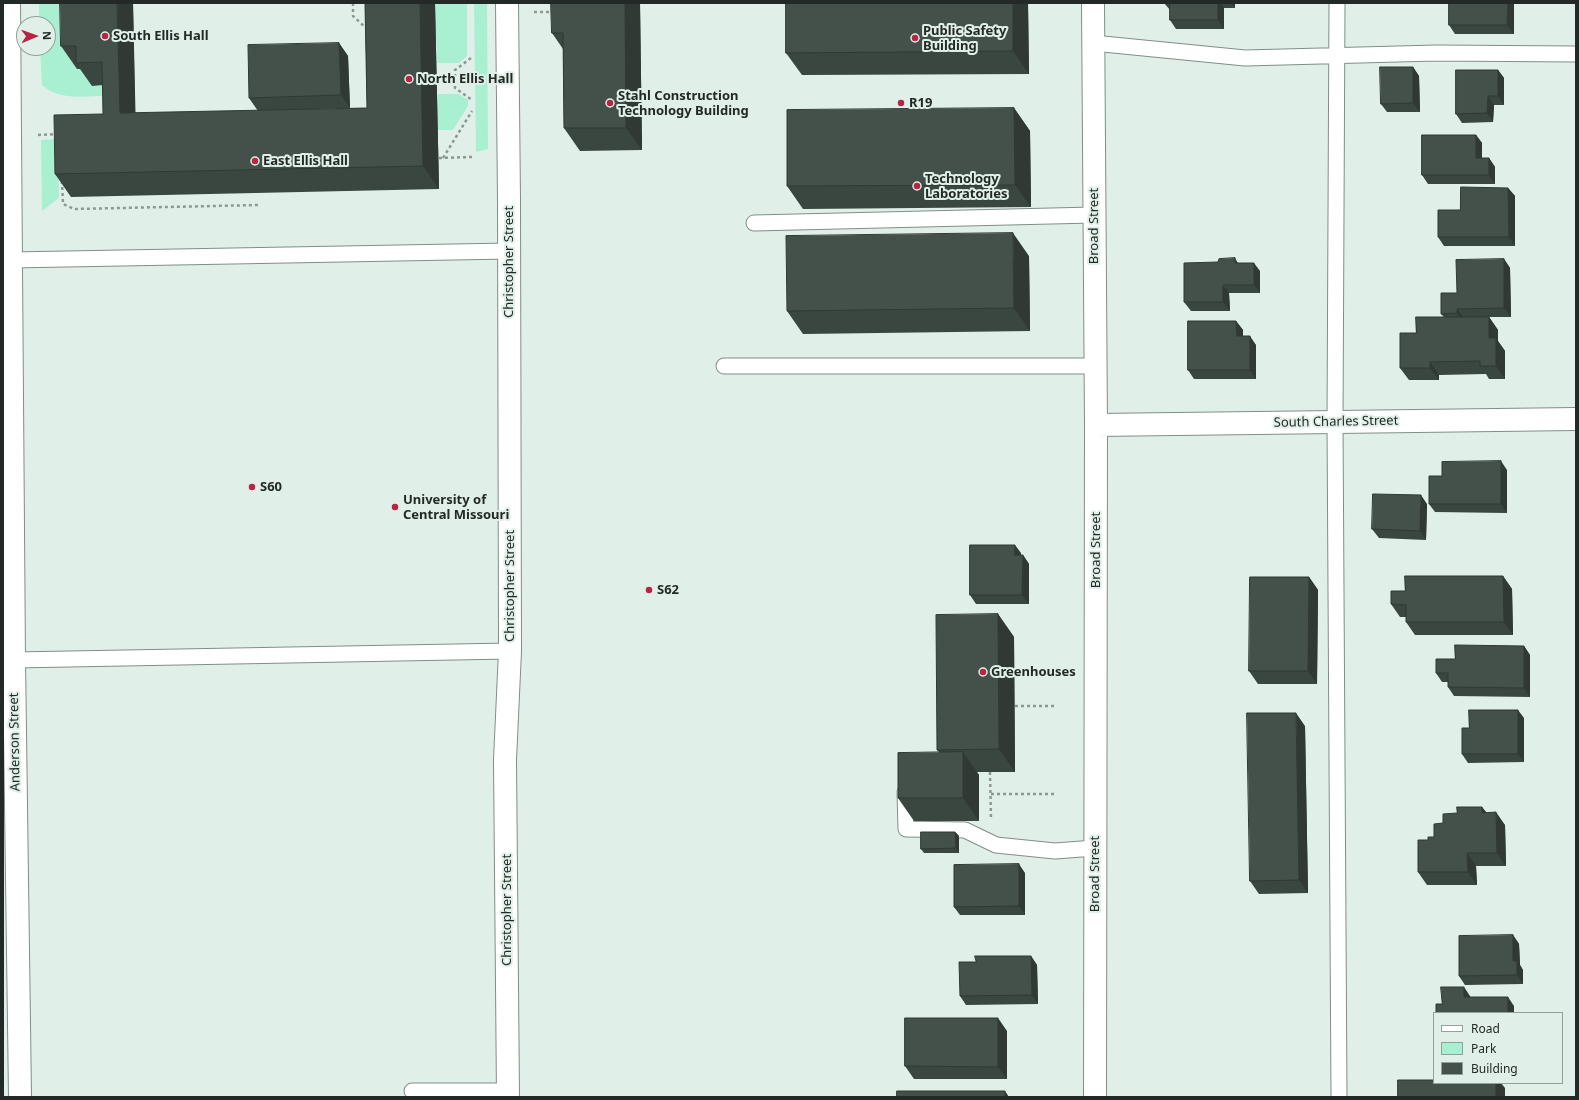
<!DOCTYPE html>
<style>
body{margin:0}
#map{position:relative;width:1579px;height:1100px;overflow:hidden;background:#e0f0e9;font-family:"Noto Sans",sans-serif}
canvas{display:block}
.frame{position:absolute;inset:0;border:4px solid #232926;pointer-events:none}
.legend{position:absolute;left:1433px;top:1012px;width:130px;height:72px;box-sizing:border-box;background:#e0f0e9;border:1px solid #94a09b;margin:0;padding:5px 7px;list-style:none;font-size:12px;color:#232926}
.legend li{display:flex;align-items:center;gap:8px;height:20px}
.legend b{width:20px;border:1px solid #94a09b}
.north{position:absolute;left:16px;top:16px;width:40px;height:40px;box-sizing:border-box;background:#e0f0e9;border:1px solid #94a09b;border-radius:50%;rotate:88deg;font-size:11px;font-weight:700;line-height:16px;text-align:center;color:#232926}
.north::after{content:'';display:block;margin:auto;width:14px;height:18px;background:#b72542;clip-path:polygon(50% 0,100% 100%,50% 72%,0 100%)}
</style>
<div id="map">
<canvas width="1579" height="1100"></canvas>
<div class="frame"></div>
<ul class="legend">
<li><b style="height:5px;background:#fff"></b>Road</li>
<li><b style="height:11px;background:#a8f0d1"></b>Park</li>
<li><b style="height:11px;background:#44514b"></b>Building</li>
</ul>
<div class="north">N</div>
</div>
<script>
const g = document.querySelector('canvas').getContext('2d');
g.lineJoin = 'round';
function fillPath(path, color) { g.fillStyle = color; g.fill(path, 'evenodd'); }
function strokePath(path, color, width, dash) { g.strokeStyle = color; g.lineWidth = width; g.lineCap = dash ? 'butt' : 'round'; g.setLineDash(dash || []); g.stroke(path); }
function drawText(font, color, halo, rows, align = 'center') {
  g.font = font + ' "Noto Sans",sans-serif'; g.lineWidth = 4; g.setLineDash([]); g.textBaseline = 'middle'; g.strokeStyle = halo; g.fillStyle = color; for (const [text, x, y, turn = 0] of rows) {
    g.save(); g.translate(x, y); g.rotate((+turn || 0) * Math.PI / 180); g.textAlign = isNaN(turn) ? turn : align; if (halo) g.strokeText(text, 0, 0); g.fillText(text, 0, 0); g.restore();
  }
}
const green = new Path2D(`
 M39 3H76L92 68 112 85 113 95C90 96 60 102 42 85L40 48H48V24H39Z
 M435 3H467V56L459 63H437Z
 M474 3H487L488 149 476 152Z
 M437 94H459L468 100V106L453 130H438Z
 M58 139 59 198 42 211 41 140Z`);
const path = new Path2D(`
 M353 3V16L367 29
 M534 12H555
 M471 58 455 70V88L472 100
 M38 135 58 134
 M439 158 472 157
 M443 158 472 111
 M62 181 63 204 74 209 259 205
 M1015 706H1056
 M990 772 991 818
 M991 794H1056`);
const service = new Path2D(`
 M1337 3 1335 422 1339 1097
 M1093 43 1245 58 1436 53 1576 54
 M754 223 1094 215
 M11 260 509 251
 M724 366H1095
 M14 660 510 651
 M905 792 906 829 965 830 996 845 1055 851 1095 848
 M412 1091H508`);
const minor = new Path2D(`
 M9 3 14 660 20 1097
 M507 3 509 200 510 651 505 760 508 1097
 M1093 3 1096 425 1095 1097
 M1096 425 1576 419`);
const wall = new Path2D(`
 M133 3 135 113 258 111 249 98 339 43 348 56 350 108 287 110 367 108 365 3H435L439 189 71 197 55 174 103 114V85L92 86 80 69H77L61 46Z
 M551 3H640L642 150 580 151 564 128 563 49 552 33Z
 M786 3H1028L1029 74 802 75 786 53Z
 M1164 3H1235V8H1224V29H1176L1170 20V10Z
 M1449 3H1514V34H1455L1449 25Z
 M1413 67 1419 76 1420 112H1387L1381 104Z
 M1498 70 1504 78V105H1494L1493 122 1462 123 1456 114Z
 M1014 108 1030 131 1031 207 803 209 787 186Z
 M1476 135 1482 143V158H1489L1495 167V184H1428L1422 175Z
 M1508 188 1515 196V246H1444L1438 237 1460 210Z
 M1029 256 1030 331 803 334 787 311Z
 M1235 258 1238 263 1260 271V293H1229L1230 311H1191L1184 302 1218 262Z
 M1504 259 1510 268 1511 317H1489L1498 330V341L1505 351V379H1489L1486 374 1439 375V380H1409L1400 368 1416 333 1444 317 1441 314 1457 293Z
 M1236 321 1243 330V336L1256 345V379H1194L1188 370Z
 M1507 470V513L1435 512 1429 504 1442 476Z
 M1427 504 1426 540 1379 538 1372 529Z
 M1021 553V555H1023L1029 564V604H976L970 595Z
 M1503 576 1512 589 1513 635H1415L1406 622V617H1400L1391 604 1405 591Z
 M1309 577 1318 590 1317 684H1258L1249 671Z
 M998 614 1014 637 1015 772H977L979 775V821H914L898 798 939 752 937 750Z
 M1524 646 1530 655V697L1454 696 1448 687V682H1442L1436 673 1455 659Z
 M1524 718V762L1468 763 1462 754 1469 728Z
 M1305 726 1308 893 1259 894 1250 881Z
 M1482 807 1487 813 1505 825 1506 866H1476L1477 885H1427L1418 872 1428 840 1434 837 1443 823 1457 813Z
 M955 832 959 836V853H924L921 849Z
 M1025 873V915H960L954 907Z
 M1513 935 1519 944 1520 965 1523 970V984L1465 985 1459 976Z
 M1031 956 1037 965 1038 1004 966 1005 960 996 976 962Z
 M1007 1031V1079H914L905 1066Z`);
const shadedWall = new Path2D(`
 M117 3H133L136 136 120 113Z
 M420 3H435L439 189 423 166Z
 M625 3H640L642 150 626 128Z
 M1013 3H1028L1029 74 1013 51Z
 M1218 3H1221L1224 8V29L1218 20Z
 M1232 3H1235V8Z
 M1508 3H1514V34L1507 25Z
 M339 43 348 56 350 108 341 95Z
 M1413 67 1419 76 1420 112 1413 103Z
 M1498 70 1504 78V105L1498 96Z
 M1488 96 1494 105 1493 122 1487 113Z
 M1014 108 1030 131 1031 207 1015 185Z
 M1476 135 1482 143V167L1476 158Z
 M1489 158 1495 167V184L1489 175Z
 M1508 188 1515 196V246L1509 237Z
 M1013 233 1029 256 1030 331 1014 308Z
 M1504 259 1510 268 1511 317 1504 308Z
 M1254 263 1260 271V293L1254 285Z
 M1223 285 1229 293 1230 311 1223 302Z
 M1457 309 1463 317V322L1457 313Z
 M1489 317 1498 330V341L1505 351V379L1496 366 1489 338Z
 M1236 321 1243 330V345L1237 336Z
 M1250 336 1256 345V379L1250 370Z
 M1430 362 1439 375V380L1430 368Z
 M1501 461 1507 470V513L1501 504Z
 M1421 495 1427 504 1426 540 1420 531Z
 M1015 545 1021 553V564L1014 555Z
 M1023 555 1029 564V604L1022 595Z
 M1503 576 1512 589 1513 635 1504 622Z
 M1309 577 1318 590 1317 684 1308 671Z
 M998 614 1014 637 1015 772 999 749Z
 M1524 646 1530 655V697L1524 688Z
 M1518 710 1524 718V762L1518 754Z
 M1296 713 1305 726 1308 893 1299 880Z
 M963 752 979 775V821L963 798Z
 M1482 807 1491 820 1482 813Z
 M1496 812 1505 825 1506 866 1497 853Z
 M955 832 959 836V853L956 848Z
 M1467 853 1476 866 1477 885 1468 872Z
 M1019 864 1025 873V915L1019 906Z
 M1513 935 1519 944 1520 965 1523 970V984L1517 975 1513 961Z
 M1031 956 1037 965 1038 1004 1032 995Z
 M1464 987 1470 996V1005L1464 997Z
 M1508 997 1514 1006V1013H1508Z
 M998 1018 1007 1031V1079L998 1067Z
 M1496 1083H1501L1505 1088V1097H1496Z
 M1005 1091 1009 1097H1005Z`);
const building = new Path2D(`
 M60 3H117L120 113 367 108 365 3H420L423 166 55 174 54 115 103 114 102 62 76 63V46H61Z
 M551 3H625L626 128H564L563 33H552Z
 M786 3H1013V51L786 53Z
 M1170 3H1218V20H1170Z
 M1449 3H1508L1507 25H1449Z
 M339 43 341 95 249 98 248 45Z
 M1380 67H1413V103L1381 104Z
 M1456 70H1498V96H1488L1487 113 1456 114Z
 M1014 108 1015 185 787 186V110Z
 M1422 135H1476V158H1489V175H1422Z
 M1461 187 1508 188 1509 237H1438V210H1460Z
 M1013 233 1014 308 787 311 786 236Z
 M1235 258V263H1254V285H1223V302H1184V263L1218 262 1219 259Z
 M1504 259V308L1457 309V313L1441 314V293H1457L1456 260Z
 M1416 317H1489V338H1496V366H1480V361L1430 362V368H1400V333H1416Z
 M1188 321H1236L1237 336H1250V370H1188Z
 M1501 461V504H1429V476H1442V462Z
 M1373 494 1421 495 1420 531 1372 529Z
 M970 545H1015L1014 555H1023L1022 595H970Z
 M1405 576H1503L1504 622H1406V605L1391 604V591H1405Z
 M1250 577H1309L1308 671H1249Z
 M998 614 999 749 937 750 936 615Z
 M1455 645 1524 646V688L1448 687V673H1436V659H1455Z
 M1469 710H1518V754H1462V728H1469Z
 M1247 713H1296L1299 880 1250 881Z
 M963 752V798H898V753Z
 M1457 807H1482V813L1496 812 1497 853H1467L1468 872H1418V840H1428V837H1434V824L1443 823V814L1457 813Z
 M921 832H955L956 848 921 849Z
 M1019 864V906L954 907V865Z
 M1513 935V961H1517V975L1459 976V936Z
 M975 956H1031L1032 995 960 996 959 962H976Z
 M1441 987H1464V997H1508V1013H1436V1004H1442Z
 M905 1018H998V1067L905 1066Z
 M1398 1080H1434V1083H1496V1097H1398Z
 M897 1091H1005V1097H897Z`);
const markers = [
 [105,36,4,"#b72542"],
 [915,38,4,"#b72542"],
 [409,79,4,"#b72542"],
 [610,103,4,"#b72542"],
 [901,103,4,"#b72542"],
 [255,161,4,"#b72542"],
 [917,186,4,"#b72542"],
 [252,487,4,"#b72542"],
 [395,507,4,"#b72542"],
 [649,590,4,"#b72542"],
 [983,672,4,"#b72542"]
];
const poiNames = [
 ["Public Safety",923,31],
 ["Building",923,46],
 ["South Ellis Hall",113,36],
 ["North Ellis Hall",417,79],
 ["Stahl Construction",618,96],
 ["Technology Building",618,111],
 ["R19",909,103],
 ["East Ellis Hall",263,161],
 ["Technology",925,179],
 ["Laboratories",925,194],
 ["S60",260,487],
 ["University of",403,500],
 ["Central Missouri",403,515],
 ["S62",657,590],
 ["Greenhouses",991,672]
];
const streetNames = [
 ["Broad Street",1094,226,-90],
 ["Christopher Street",509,262,-90],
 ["South Charles Street",1336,422,-1],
 ["Broad Street",1096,550,-90],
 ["Christopher Street",510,586,-90],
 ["Anderson Street",15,742,-91],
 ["Broad Street",1095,874,-90],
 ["Christopher Street",507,910,-90]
];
fillPath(green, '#a8f0d1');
strokePath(service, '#808e87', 17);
strokePath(minor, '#808e87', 24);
strokePath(path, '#8d9893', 2.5, [3, 3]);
strokePath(service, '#fff', 15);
strokePath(minor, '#fff', 22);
fillPath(wall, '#3a4640');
fillPath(shadedWall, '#303934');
fillPath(building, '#44514b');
strokePath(building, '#303934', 1);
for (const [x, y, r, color] of markers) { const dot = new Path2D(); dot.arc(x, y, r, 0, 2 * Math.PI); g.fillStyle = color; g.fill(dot); strokePath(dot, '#e0f0e9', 1.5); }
drawText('bold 13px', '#232926', '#e0f0e9', poiNames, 'left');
drawText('13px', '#232926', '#e0f0e9', streetNames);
</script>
